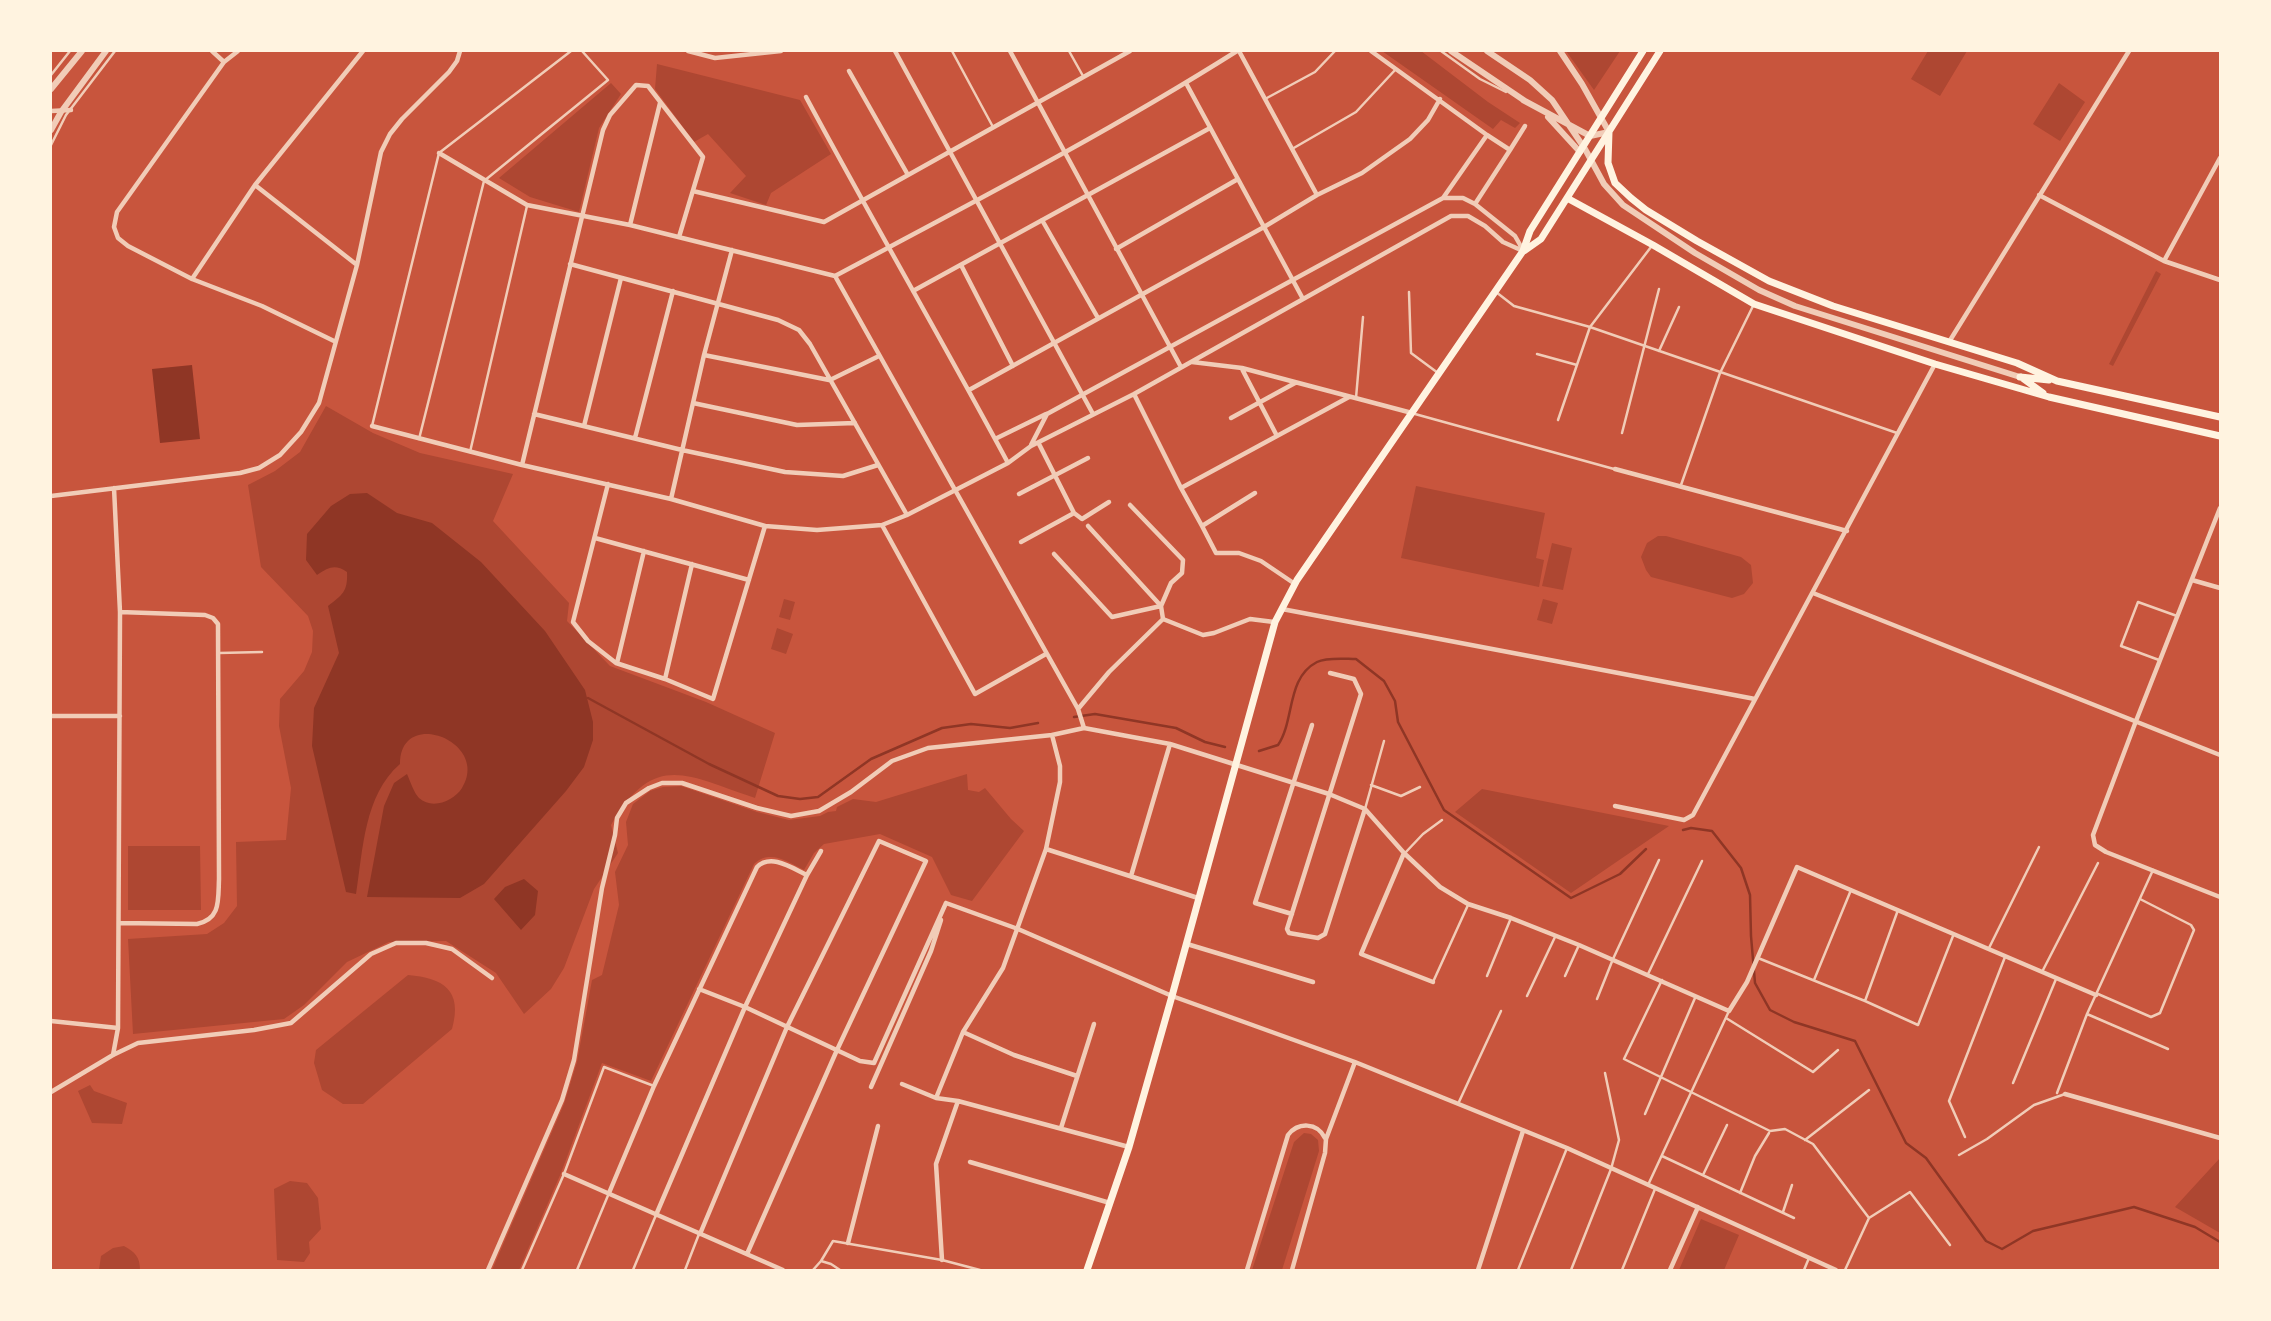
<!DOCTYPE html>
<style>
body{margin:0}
#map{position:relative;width:2271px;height:1321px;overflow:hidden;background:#c8553d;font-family:Figtree,sans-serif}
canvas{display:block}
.frame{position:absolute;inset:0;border:52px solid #fff3e0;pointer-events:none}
</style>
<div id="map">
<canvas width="2271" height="1321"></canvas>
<div class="frame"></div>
</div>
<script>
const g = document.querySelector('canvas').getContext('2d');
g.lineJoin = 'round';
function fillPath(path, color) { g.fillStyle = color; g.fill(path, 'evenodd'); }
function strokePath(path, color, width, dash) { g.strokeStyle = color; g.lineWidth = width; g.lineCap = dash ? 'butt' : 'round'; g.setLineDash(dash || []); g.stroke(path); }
const green = new Path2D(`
 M1382 51H1421L1488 102 1520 123 1515 128 1501 120 1493 129Z
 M1566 51H1620L1594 90Z
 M1928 51H1967L1940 96 1911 79Z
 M657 64 800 100 831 154 771 193 766 205 730 193 746 176 708 134 694 142 655 89Z
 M611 83 621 94 599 128 579 212 530 197 499 178Z
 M2059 83 2085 102 2060 141 2033 124Z
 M2156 271 2161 274 2113 366 2109 364Z
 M326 406 373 433 420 453 513 474 493 521 569 603 567 621 610 666 706 702 775 733 755 798C687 776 655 750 611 825L618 853 594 889 564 968 551 989 524 1014 496 973 446 941 389 942 347 962 304 1005 284 1019 133 1034 128 939 207 934 224 923 237 906 236 842 286 840 291 788 279 726 280 699 304 671 312 652 313 631 308 616 261 567 248 485 275 471 300 452Z
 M1416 486 1545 513 1536 558 1544 560 1539 587 1401 558Z
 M1658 536H1666L1741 557 1751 565 1753 583 1744 594 1732 598 1651 577 1646 570 1641 557 1647 543Z
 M1552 543 1572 548 1563 590 1542 586Z
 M784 599 795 602 790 620 779 617Z
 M1543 599 1558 603 1552 624 1537 620Z
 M777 628 793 634 786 654 771 649Z
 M967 774 968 790 979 792 985 788 1011 819 1024 831 972 901 951 895 932 857 880 834 824 844 814 853 804 870C788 862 770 849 754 864L651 1081 602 1063 561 1173 519 1270H492L564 1104 577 1062 592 980 602 975 619 905 615 872 628 845 626 822 633 804 650 791 663 787 681 786 757 812 789 820 820 816 828 812 836 811 837 807 853 799 876 802Z
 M1482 789 1669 826 1571 893 1455 812Z
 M128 846H200L201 910H128Z
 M408 975C443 978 463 990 452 1029L363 1104H343L322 1090 314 1063 316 1050Z
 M90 1085 94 1091 127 1103 122 1124 92 1123 78 1091Z
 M1304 1133 1311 1134 1318 1140 1319 1151 1282 1270H1252L1294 1142Z
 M2220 1158V1233L2175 1207Z
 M290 1181 307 1183 318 1198 321 1229 309 1242 310 1253 304 1262 277 1260 274 1189Z
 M1701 1219 1739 1235 1724 1270H1679Z
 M124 1246C135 1252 140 1257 140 1270H99L101 1256 113 1248Z`);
const water = new Path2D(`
 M192 365 200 439 160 443 152 369Z
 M367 493 397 513 432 523 481 562 545 631 585 690 593 722V740L584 767 566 791 484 884 460 898 367 897 384 806 394 783 407 774C410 781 414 793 419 798 432 810 454 801 462 788 491 742 400 706 400 764 364 795 363 850 356 894L346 892 312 746 314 708 339 653 328 606C342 595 348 592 347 572 335 564 329 567 317 575L306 560 307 534 331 506 350 494Z
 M524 879 538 891 535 915 521 930 494 899 505 887Z`);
const stream = new Path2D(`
 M588 698 709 764 778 796 800 799 818 797 871 759 942 728 971 724 1010 728 1038 723
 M1074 717 1095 714 1176 728 1205 742 1225 747
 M1259 751 1278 745C1295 720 1286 678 1317 662 1327 657 1345 659 1356 659L1384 681 1395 701 1398 722 1444 810 1571 898 1620 874 1646 849
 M1683 830 1691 828 1712 831 1741 868 1750 895 1751 936 1755 983 1770 1010 1794 1022 1855 1041 1906 1143 1926 1158 1986 1241 2002 1249 2033 1231 2134 1207 2195 1227 2220 1242`);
const service = new Path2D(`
 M952 51 993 127
 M1069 51 1083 76
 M1441 51 1480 79 1506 92
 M51 75 70 51
 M1265 99 1315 72 1335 51
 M51 145 66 115 115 51
 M1292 149 1356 112 1396 69
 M1409 292 1411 353 1438 373
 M1496 292 1514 306 1590 327 1897 433
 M1659 351 1679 307
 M1537 354 1577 365
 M1356 398 1363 317
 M1415 414 1614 469
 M1558 420 1590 327 1651 247
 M372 426 439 153 571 51
 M1622 433 1659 289
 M419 439 484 181 608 80 582 51
 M470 452 527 206
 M1681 485 1720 373 1753 306
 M219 653 262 652
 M2159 660 2121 646 2138 602 2177 616
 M1371 785 1401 796 1420 787
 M1365 809 1384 741
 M1405 853 1423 834 1442 820
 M1989 948 2039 847
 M1758 958 1865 1001 1918 1025 1953 936
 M2042 972 2098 863
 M1648 974 1702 861
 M1487 976 1511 918
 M1565 976 1579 945
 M1662 980 1624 1059 1770 1131 1785 1129 1813 1144 1869 1218 1845 1270
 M1814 980 1851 890
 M1433 982 1468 905
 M2098 994 2151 1017 2160 1013 2194 930 2191 925 2140 899
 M1527 996 1555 937
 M1597 999 1613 959 1659 860
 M1865 1001 1898 910
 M2087 1014 2168 1049
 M1726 1018 1813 1072 1838 1050
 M2013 1083 2056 979
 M2057 1093 2087 1014 2153 870
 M1458 1104 1501 1011
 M1645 1114 1695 998
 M1965 1137 1949 1101 2005 957
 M1805 1140 1869 1090
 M1959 1155 1987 1139 2034 1105 2065 1094
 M1662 1156 1794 1218
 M1703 1175 1727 1125
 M1648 1185 1729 1011
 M1740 1193 1755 1156 1769 1133
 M1783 1212 1792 1185
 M1869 1218 1910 1192 1950 1245
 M821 1261 833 1241 942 1260 980 1270
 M522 1270 564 1174 604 1067 654 1086
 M577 1270 609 1193
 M633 1270 656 1215
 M685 1270 699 1234
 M813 1270 821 1261 831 1264 840 1270
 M1518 1270 1567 1148
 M1571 1270 1611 1169 1619 1140 1605 1073
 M1622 1270 1655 1189
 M1804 1270 1809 1258`);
const minor = new Path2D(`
 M212 51 224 62
 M238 51 224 62 117 212 114 227 118 238 128 246 192 279 262 306 334 341
 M688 51 715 58 781 51
 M895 51 1093 414
 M1010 51 1181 367
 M1239 51 1317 195
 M1371 51 1487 135
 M849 71 908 175
 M1186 83 1303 299
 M806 97C872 220 942 340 1008 463
 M51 111 71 110
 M1510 150 1525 126
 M439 153 527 205 630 225 835 276C970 204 1107 133 1237 51
 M255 185 357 265
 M693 191 824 222 1130 51
 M2039 195 2164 261 2220 280
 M1443 198 1487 135 1510 150 1475 204
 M1042 220 1098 318
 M630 225 660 103
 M1116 249 1238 179
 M2164 261 2220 158
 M570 264 778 320 799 330 810 344 907 515
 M961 265 1013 366
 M835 276 1078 709 1084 728
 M192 279 255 185 363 51
 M913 291 1210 128
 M1949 342 2129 51
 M704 355 829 380
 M1192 362 1242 368 1412 413
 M1242 369 1277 436
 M830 380 879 356
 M969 390 1264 227 1317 195 1362 173 1410 139 1428 120 1440 99
 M1134 394 1181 488
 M693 403 797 425 855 423
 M534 414 682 450 785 472 843 476 878 465
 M1231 418 1295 383
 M372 426 522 465 671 499 765 526 817 530 882 525 907 515 1008 463 1031 446 1134 394 1451 216H1468L1485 226 1503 242 1523 251
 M584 426 621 278
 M635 438 673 291
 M995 439 1046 414
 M1039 444 1074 513 1082 519 1109 502
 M1031 445 1047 414 1443 198H1463L1475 204 1515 236 1523 250
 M522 465 603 130 610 115 636 85 648 86 703 157 679 237
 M1615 469 1847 531
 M608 484 573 622 588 641 616 663 665 679 713 699 765 526
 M1255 493 1202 526 1181 488 1349 397
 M1019 494 1088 458
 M51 496 240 473 259 468 280 455 301 432 319 403 357 265 381 152 390 134 402 119 449 72 457 61 460 51
 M671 499 704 355 732 250
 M2220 508 2136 721 2093 835 2095 845 2106 852 2220 897
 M882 525 975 694 1046 654
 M1088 526 1161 606 1163 619
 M1202 526 1216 553H1239L1261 561 1295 584
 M595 538 749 580
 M1021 542 1074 513
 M1054 554 1112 617 1161 606 1171 583 1182 573 1183 560 1130 505
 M2192 580 2220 588
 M1813 593 2220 755
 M1282 609 1755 699
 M1163 619 1203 635 1214 633 1250 619 1274 622
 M617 663 644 551
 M1330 673 1354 679 1361 694 1287 929 1289 933 1318 938 1325 934 1365 809
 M665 679 692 564
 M1078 709 1109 672 1163 619
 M51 716H120
 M1615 806 1684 820 1693 815 1935 364
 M1046 849 1198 898
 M1404 853 1361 954 1433 982
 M1131 876 1170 744
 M946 903 1018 929 1172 996 1355 1062 1567 1148 1836 1270
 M1292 914 1255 903 1312 725
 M119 923 197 924C221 919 218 900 219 879L218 624 213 618 205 615 120 612
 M1187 944 1313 982
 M699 989 745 1007 860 1061 874 1063 946 903
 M51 1021 118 1028
 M963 1032 1014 1055 1077 1076
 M113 1055 118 1028 120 612 114 488
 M902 1084 936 1098 958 1101 1129 1147
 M871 1087 931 951 941 920
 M51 1092 113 1055 138 1043 254 1030 291 1023 371 954 396 943H426L452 949 492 978
 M2065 1094 2220 1138
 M936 1098 963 1032 1003 968 1046 849 1060 782V766L1052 735
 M1061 1128 1094 1024
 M970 1162 1110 1203
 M564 1174 783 1270
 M609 1193 654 1086 757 867C771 853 792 868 807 875
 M656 1215 745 1007 807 875 821 851
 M700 1234 787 1027 879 841 926 861 837 1050 747 1254
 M848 1243 878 1126
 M942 1260 936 1164 958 1101
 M488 1270 562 1100 574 1060 602 888 615 835 617 818 626 803 649 788 662 783H682L757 808 791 816 819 811 851 792 892 761 928 748 1052 735 1084 728 1170 744 1329 794 1365 809 1404 853 1440 887 1468 904 1511 918 1579 945 1729 1011 1747 982 1797 867 2096 995
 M1247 1270 1288 1135C1298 1122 1317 1122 1325 1138
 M1292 1270 1325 1153 1326 1139 1355 1062
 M1478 1270 1523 1131
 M1670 1270 1698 1207`);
const tertiary = new Path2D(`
 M1451 51 1525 101
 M1487 51 1530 80 1552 100 1585 149 1604 184 1623 205 1695 253 1759 290 1795 306 2020 377
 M51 89 82 51
 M1523 100 1590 136 1609 132 1582 84 1560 51
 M1548 117 1580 152
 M51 130 61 112 106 51`);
const secondary = new Path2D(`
 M1609 132 1608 163 1615 183 1631 198 1646 210 1697 241 1769 281 1833 306 2017 363 2057 381 2220 417
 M1567 198 1653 245 1754 304 1935 364 2049 397 2220 436
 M1524 251 1541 239 1660 51
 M2020 377 2049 380
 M2021 377 2043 393
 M1087 1270 1129 1147 1172 996 1275 622 1297 580 1523 251 1530 231 1643 51`);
fillPath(green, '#ae4732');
fillPath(water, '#8f3625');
strokePath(stream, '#8f3625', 2.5);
strokePath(service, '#f1ccb7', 2.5);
strokePath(minor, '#f1ccb7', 4.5);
strokePath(tertiary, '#f1ccb7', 6);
strokePath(secondary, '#fff3e0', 7);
</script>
